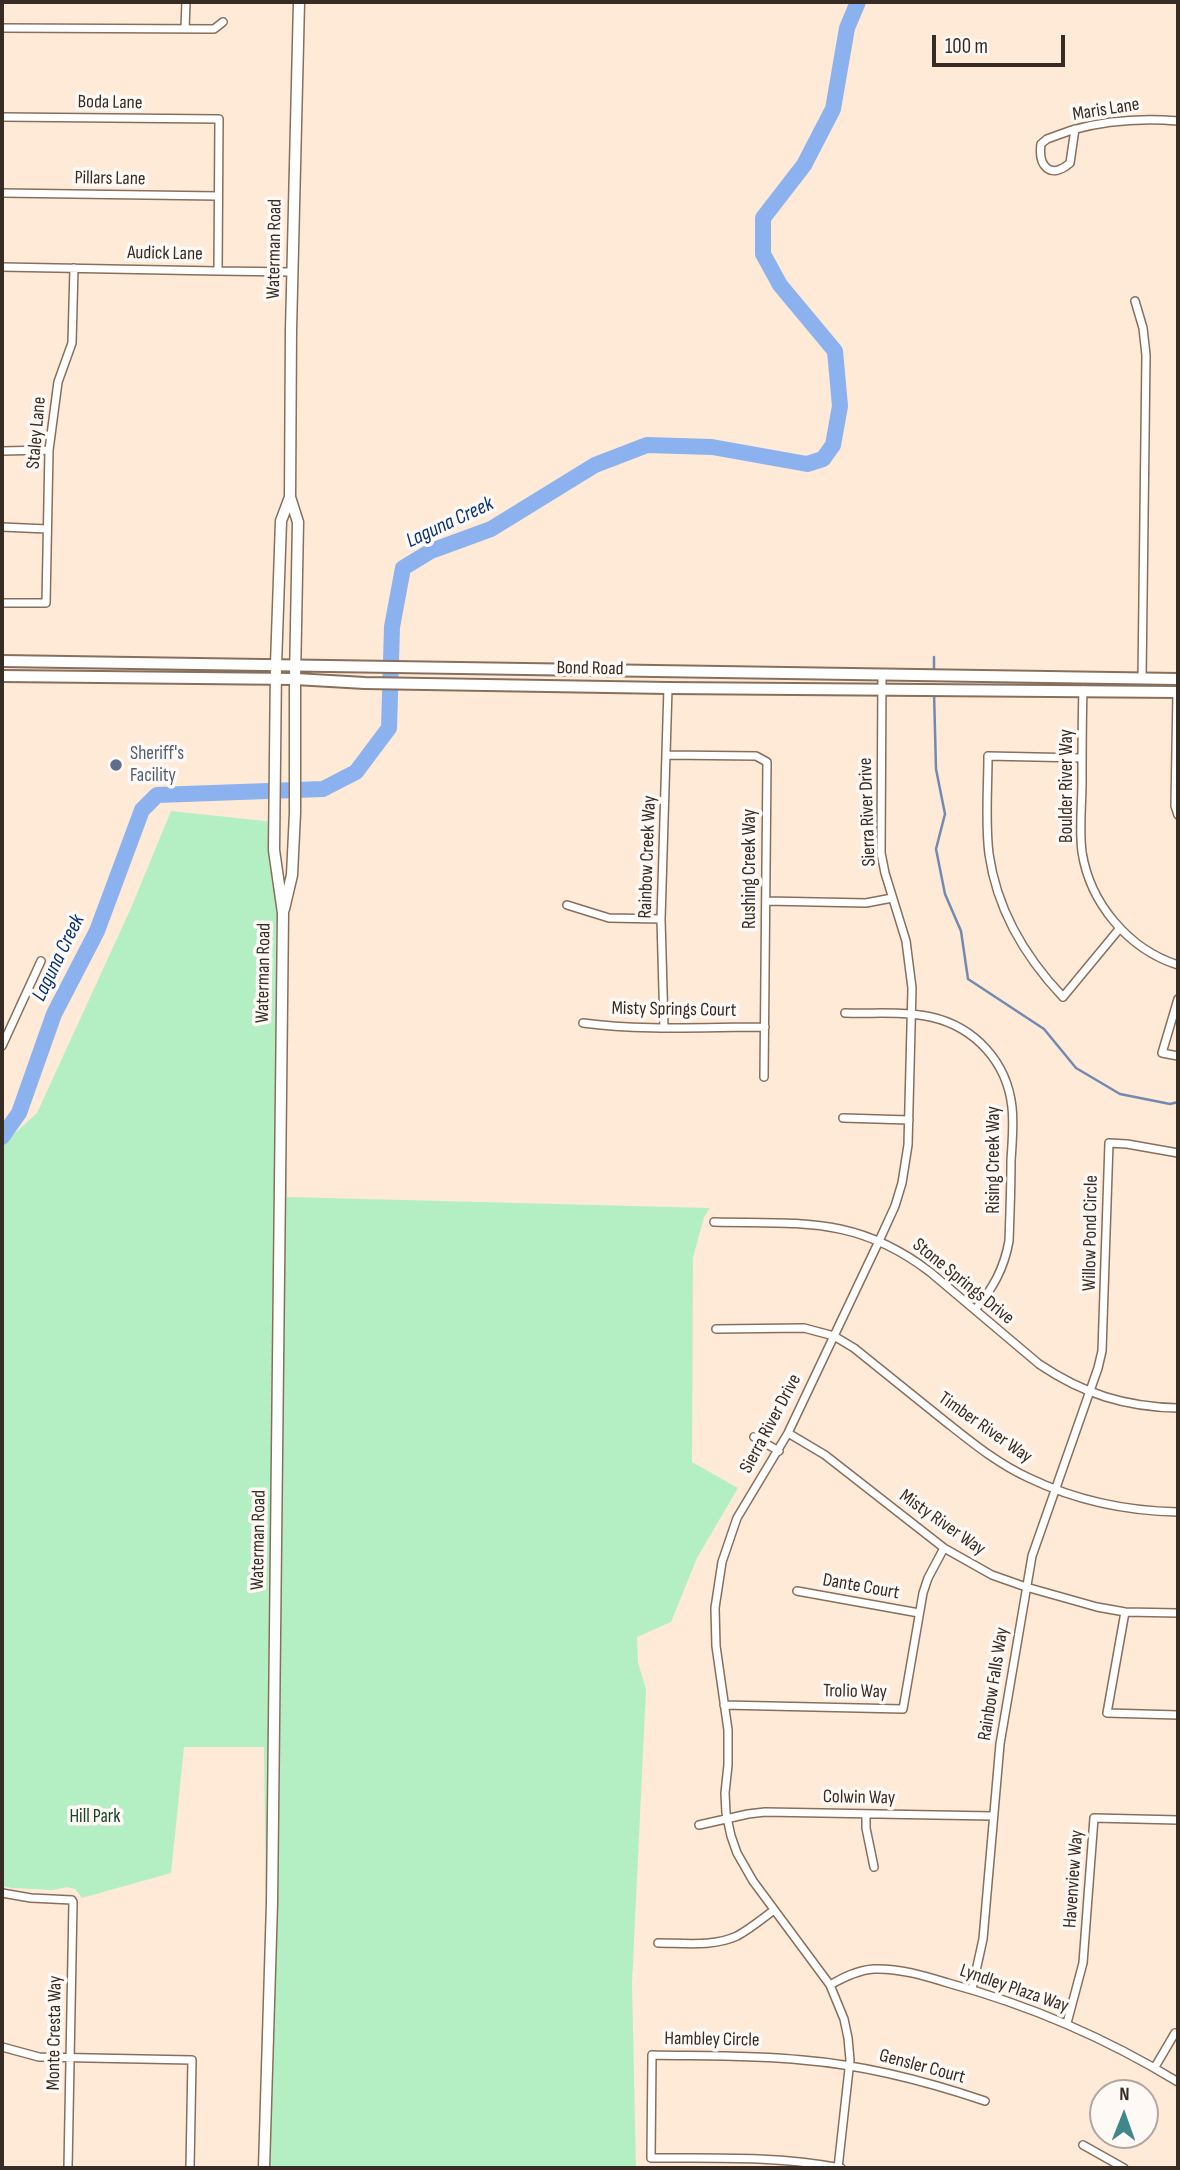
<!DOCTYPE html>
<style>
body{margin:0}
#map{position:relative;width:1180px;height:2170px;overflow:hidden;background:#ffe9d7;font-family:"Sofia Sans Condensed",sans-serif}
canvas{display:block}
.frame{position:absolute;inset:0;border:4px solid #372c24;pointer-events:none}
.north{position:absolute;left:1089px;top:2079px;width:70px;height:70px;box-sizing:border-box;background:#fff9f5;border:2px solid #afa7a1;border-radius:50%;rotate:1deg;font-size:19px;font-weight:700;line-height:28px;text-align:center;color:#372c24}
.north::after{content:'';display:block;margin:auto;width:24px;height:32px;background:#3f878a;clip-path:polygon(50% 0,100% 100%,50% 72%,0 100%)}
.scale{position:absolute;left:932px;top:35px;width:133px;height:32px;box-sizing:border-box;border:4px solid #372c24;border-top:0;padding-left:9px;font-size:21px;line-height:24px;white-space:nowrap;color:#372c24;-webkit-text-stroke:5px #fff9f5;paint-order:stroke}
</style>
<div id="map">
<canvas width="1180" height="2170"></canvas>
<div class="frame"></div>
<div class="north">N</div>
<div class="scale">100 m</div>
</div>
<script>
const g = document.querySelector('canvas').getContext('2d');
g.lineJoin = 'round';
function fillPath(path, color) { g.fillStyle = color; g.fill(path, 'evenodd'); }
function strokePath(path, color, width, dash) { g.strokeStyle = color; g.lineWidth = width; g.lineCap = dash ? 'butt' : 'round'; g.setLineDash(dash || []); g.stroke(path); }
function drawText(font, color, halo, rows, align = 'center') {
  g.font = font + ' "Sofia Sans Condensed",sans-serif'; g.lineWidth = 7; g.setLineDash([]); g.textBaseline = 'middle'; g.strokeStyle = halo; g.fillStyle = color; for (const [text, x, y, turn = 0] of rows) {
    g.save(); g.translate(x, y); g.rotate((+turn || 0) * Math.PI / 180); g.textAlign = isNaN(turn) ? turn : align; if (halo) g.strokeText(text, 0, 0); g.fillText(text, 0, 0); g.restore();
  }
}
const green = new Path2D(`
 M171 811 274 822 282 946 287 1197 710 1208 704 1217 693 1258 692 1462 738 1488 697 1558 671 1622 637 1637 638 1663 646 1689 632 1983 636 2168H269L264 1747H184L171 1873 82 1898 75 1889 67 1887 53 1890 12 1888 2 1886V1145L37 1113 131 908Z`);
const stream = new Path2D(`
 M934 657V671
 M934 692 936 769 945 814 936 849 945 894 961 931 968 979 1044 1029 1076 1068 1120 1094 1170 1104 1178 1102`);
const river = new Path2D(`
 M2 1137 19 1113 54 1014 97 931 142 810 157 795 323 789 356 772 389 728 392 627 403 568 431 551 491 529 595 465 647 445 712 447 807 464 823 459 833 445 840 406 835 351 780 285 763 254V218L804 165 833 109 847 28 858 2`);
const street = new Path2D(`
 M2 28 214 29 223 22
 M185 29 186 2
 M2 117 219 119 218 271 2 267
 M1075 129 1070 163C1050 180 1038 166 1041 144L1047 139 1072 130C1108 120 1142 118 1178 121
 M2 193 218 196
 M218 271 292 272
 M1135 301 1143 328 1146 355 1142 679
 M2 451 49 450
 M2 527 47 529
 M2 603H46L49 450 58 382 72 343 74 268
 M1083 690C1082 721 1082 751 1082 782 1082 805 1079 829 1082 852 1090 903 1128 949 1178 965
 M1177 692 1175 806 1178 815
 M667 755 756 756 767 762 764 1077
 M1082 758 988 756C988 788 985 822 989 854 997 910 1025 957 1063 997L1120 928
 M766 901 866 903 892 898
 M567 905 609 918 661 919
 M1178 999 1162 1053 1178 1056
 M845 1013C873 1014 904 1011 931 1017 975 1027 1007 1062 1012 1107 1014 1124 1012 1143 1011 1161 1011 1187 1010 1214 1009 1241 1004 1269 993 1288 975 1310
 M583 1023C643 1031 705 1027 765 1027
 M664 1027 661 919 668 688
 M2 1046 41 961
 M843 1118 909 1120
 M714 1222C801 1224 857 1216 930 1272L1039 1364C1083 1394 1126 1407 1178 1408
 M716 1329 804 1328 834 1336 854 1348C883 1371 912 1395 941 1418 969 1440 996 1463 1029 1478 1077 1501 1126 1511 1178 1512
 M788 1433 825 1455 944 1548 992 1575 1026 1587 1097 1607 1125 1612 1178 1613
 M754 1437 779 1451
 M797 1591 919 1613
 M1125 1612 1107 1713 1178 1715
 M724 1705 903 1709 923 1593 928 1578 944 1548
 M866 1814V1828L874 1867
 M699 1825 748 1814 765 1812 992 1816
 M2 1893 31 1898 72 1900 73 1902 68 2168
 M658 1943C684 1943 713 1947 737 1936 750 1929 762 1919 774 1910
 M830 1985C844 1977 858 1970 874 1969 899 1968 925 1976 948 1983 1029 2005 1106 2038 1178 2082
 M972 1989 983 1939 1000 1744 1032 1556 1098 1368 1102 1351 1109 1143 1127 1144 1178 1153
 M1067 2023 1083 1963 1094 1818 1178 1820
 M2 2047 39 2057 192 2060 190 2168
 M1155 2067 1175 2033
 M1083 2145 1124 2168
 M838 2168 850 2060 848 2038 844 2019 830 1985 753 1881 737 1853 731 1836 726 1813 725 1793 728 1765V1730L716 1646 715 1608 722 1562 737 1518 788 1433 879 1241 895 1206 902 1183 908 1145 912 988 906 941 885 873 881 853 882 675
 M841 2168C779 2156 715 2158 651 2158L652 2055C702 2056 752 2055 802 2060 865 2065 926 2081 985 2101`);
const secondary = new Path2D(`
 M284 909 292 875 295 813V679L298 522 290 497 291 330 299 2
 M264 2168 272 1903 283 913 274 850 276 665 281 521 290 497`);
const primary = new Path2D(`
 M2 661 1178 679
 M2 676 295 679 365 683 668 688 1178 692`);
const markers = [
 [116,765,7,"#5c6f8a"]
];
const streetNames = [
 ["Boda Lane",110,103,1],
 ["Maris Lane",1106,110,-9],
 ["Pillars Lane",110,179,1],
 ["Waterman Road",275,249,-89],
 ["Audick Lane",165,254,1],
 ["Staley Lane",37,433,-85],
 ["Bond Road",590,669,1],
 ["Boulder River Way",1067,786,-90],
 ["Sierra River Drive",868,812,-92],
 ["Rainbow Creek Way",648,857,-88],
 ["Rushing Creek Way",750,869,-90],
 ["Waterman Road",264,973,-89],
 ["Misty Springs Court",674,1010,1],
 ["Rising Creek Way",994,1160,-90],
 ["Willow Pond Circle",1091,1233,-89],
 ["Stone Springs Drive",963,1282,39],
 ["Sierra River Drive",771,1424,-62],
 ["Timber River Way",985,1428,35],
 ["Misty River Way",942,1523,35],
 ["Waterman Road",259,1540,-89],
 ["Dante Court",861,1587,10],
 ["Rainbow Falls Way",994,1684,-81],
 ["Trolio Way",855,1692,1],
 ["Colwin Way",859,1798,1],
 ["Havenview Way",1074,1879,-86],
 ["Lyndley Plaza Way",1014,1989,19],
 ["Monte Cresta Way",55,2033,-89],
 ["Hambley Circle",712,2040,1],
 ["Gensler Court",922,2067,15]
];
const serviceNames = [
 ["Sheriff's",130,754],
 ["Facility",130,776]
];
const parkNames = [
 ["Hill Park",95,1817]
];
const waterNames = [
 ["Laguna Creek",450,523,-25],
 ["Laguna Creek",59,958,-64]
];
fillPath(green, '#b4efc3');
strokePath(stream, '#728ab1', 2.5);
strokePath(river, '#8bb2ee', 16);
strokePath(street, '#886f5c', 10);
strokePath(secondary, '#886f5c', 13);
strokePath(primary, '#886f5c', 14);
strokePath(street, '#fff', 7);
strokePath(secondary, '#fff', 10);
strokePath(primary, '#fff', 10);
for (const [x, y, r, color] of markers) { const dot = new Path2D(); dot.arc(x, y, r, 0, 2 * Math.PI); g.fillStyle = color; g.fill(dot); strokePath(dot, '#fff9f5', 2.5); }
drawText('19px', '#372c24', '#fff9f5', streetNames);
drawText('19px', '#4e5e75', '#fff9f5', serviceNames, 'left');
drawText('19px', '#144627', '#fff9f5', parkNames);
drawText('italic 21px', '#043579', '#fff9f5', waterNames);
</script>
